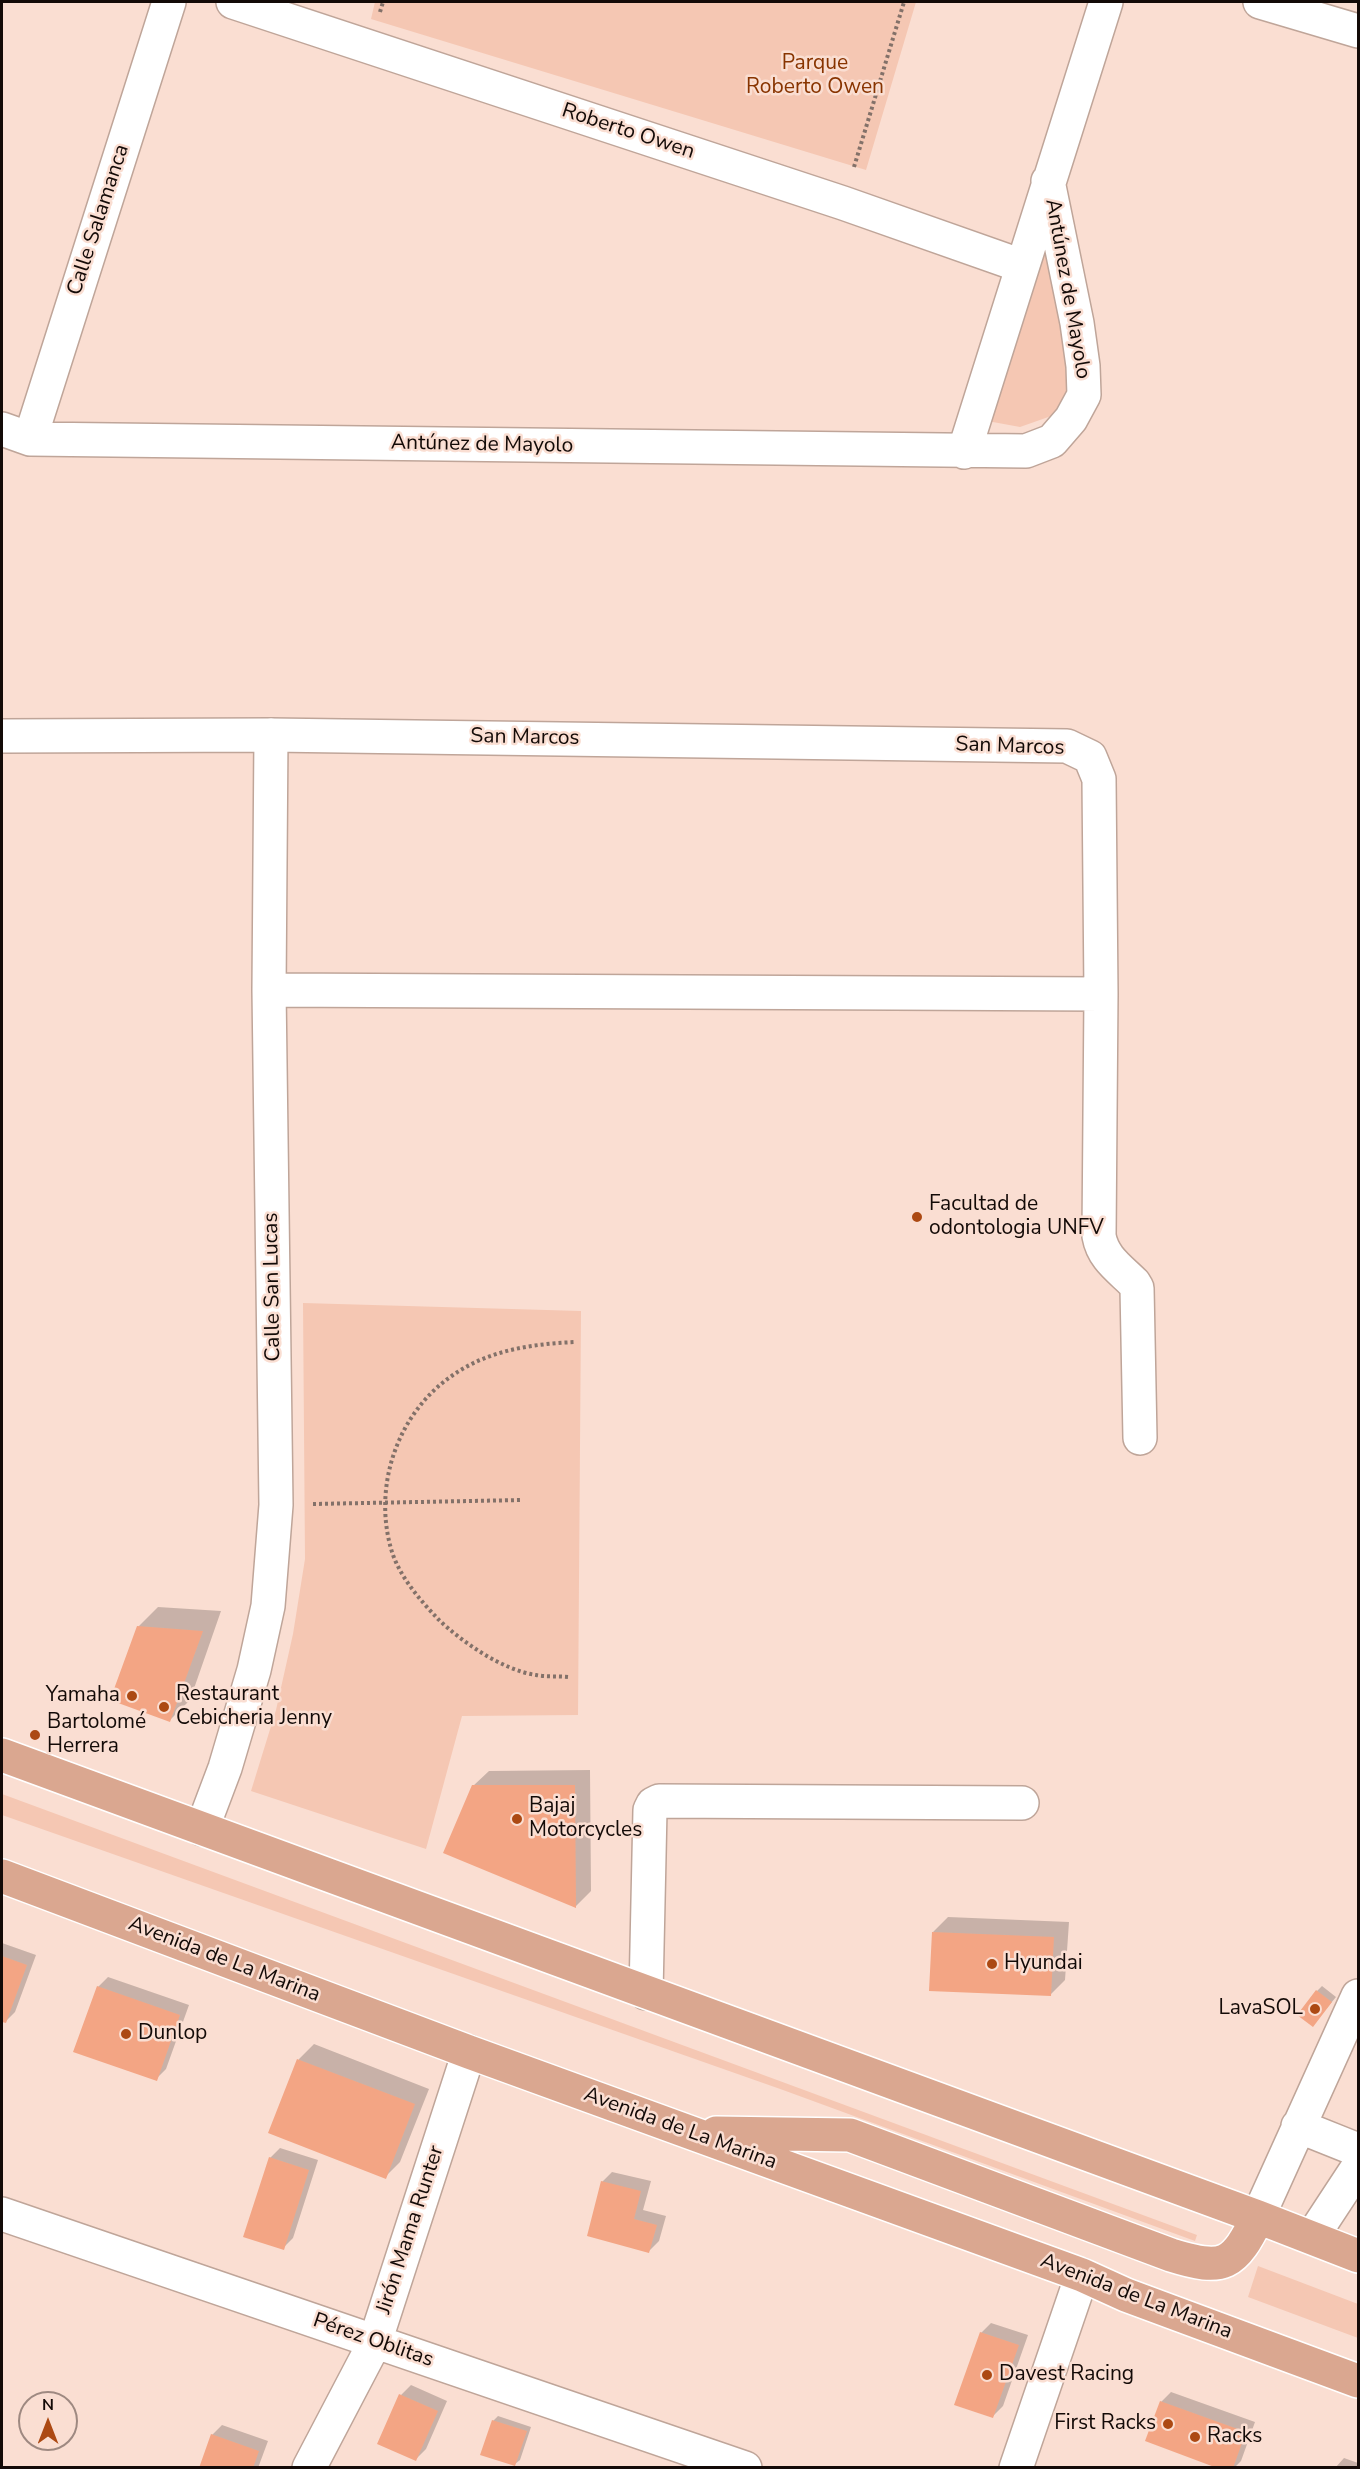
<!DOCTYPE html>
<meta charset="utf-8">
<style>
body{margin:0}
#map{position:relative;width:1360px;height:2469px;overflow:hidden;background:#faded2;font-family:"Nunito Sans",sans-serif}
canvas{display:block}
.frame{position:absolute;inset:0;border:3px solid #130a07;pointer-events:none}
.north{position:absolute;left:18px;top:2391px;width:60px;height:60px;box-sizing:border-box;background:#faded2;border:2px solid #9e8981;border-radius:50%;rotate:0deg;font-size:16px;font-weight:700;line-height:24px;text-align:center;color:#130a07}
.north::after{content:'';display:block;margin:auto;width:21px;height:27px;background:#ac4913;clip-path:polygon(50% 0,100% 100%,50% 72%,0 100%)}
</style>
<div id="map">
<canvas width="1360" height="2469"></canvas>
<div class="frame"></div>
<div class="north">N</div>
</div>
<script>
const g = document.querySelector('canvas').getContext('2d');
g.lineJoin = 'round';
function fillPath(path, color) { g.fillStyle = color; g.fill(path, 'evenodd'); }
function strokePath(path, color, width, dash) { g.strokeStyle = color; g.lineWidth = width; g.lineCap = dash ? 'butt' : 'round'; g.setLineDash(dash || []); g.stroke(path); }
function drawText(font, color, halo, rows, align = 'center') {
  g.font = font + ' "Nunito Sans",sans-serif'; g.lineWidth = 5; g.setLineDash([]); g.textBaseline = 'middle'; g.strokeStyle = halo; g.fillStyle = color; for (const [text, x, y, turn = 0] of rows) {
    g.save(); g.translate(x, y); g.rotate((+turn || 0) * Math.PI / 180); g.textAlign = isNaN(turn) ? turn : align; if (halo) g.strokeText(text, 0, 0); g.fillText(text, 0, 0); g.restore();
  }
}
const green = new Path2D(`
 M375 2H916L866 170 371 19Z
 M1039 245 1048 248 1073 374 1066 395 1054 415 1020 427 982 420Z
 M303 1303 581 1311 578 1715 462 1716 426 1849 251 1791 276 1710 293 1634 305 1559Z
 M2 1794 1197 2235 1195 2241 783 2090 2 1815Z
 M1258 2266 1358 2304V2338L1248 2297Z`);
const shadow = new Path2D(`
 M158 1607 221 1611 190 1700 170 1720 138 1627Z
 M590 1770 591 1891 576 1906 473 1786 489 1771Z
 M948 1917 1069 1922 1065 1980 1050 1995 933 1932Z
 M2 1943 36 1955 15 2012 5 2022 2 2020Z
 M108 1977 189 2005 166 2069 156 2079 98 1987Z
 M1322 1986 1336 1997 1313 2025 1317 1991Z
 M314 2044 429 2089 400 2162 385 2177 270 2132 299 2059Z
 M280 2148 318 2160 293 2238 283 2248 270 2158Z
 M612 2172 651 2181 643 2210 666 2216 659 2241 649 2251 602 2182Z
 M991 2323 1028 2335 1003 2406 993 2416 981 2333Z
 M411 2385 447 2401 426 2449 416 2459 401 2395Z
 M1171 2392 1255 2422 1241 2461 1234 2468H1221L1161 2402Z
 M498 2416 531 2427 520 2460 515 2464 493 2421Z
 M222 2425 268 2441 258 2468H200L212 2435Z
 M1344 2458 1358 2463V2468H1335Z`);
const building = new Path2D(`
 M137 1626 203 1631 170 1722 110 1700Z
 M472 1785H575L576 1908 443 1853Z
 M932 1932 1054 1937 1051 1996 929 1991Z
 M2 1956 27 1965 6 2023 2 2022Z
 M97 1986 180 2015 157 2081 73 2052Z
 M1316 1990 1332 2002 1313 2027 1297 2015Z
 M297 2059 415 2104 386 2179 268 2133Z
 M269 2157 309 2170 284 2250 243 2237Z
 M601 2181 641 2191 634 2219 657 2225 649 2253 587 2236Z
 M980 2332 1019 2345 993 2418 954 2405Z
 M399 2394 438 2411 416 2461 377 2444Z
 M1160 2401 1246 2432 1233 2468H1217L1145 2441Z
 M492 2420 527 2431 515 2466 480 2455Z
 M211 2434 259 2451 253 2468H199Z`);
const path = new Path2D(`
 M380 12 383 2
 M854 167 904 2
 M313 1504 522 1500
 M568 1677C557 1676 546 1677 536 1675 502 1670 462 1642 438 1619 420 1600 400 1577 392 1552 372 1487 397 1413 453 1375 489 1350 532 1344 575 1342`);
const minor = new Path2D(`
 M233 2 843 203 1022 266
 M1260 2 1358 31
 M2 429 30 439 1026 451 1052 441 1071 419 1084 395 1083 366 1077 323 1048 181
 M30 439 169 2
 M964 452 1106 2
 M2 736 271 735 1067 746 1090 757 1099 779 1101 994 1099 1236C1103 1258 1119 1268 1134 1283L1137 1288 1140 1438
 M269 990 1101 994
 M202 1829 225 1768 254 1670 268 1606 276 1505 269 990 271 735
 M646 1993 650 1810 653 1804 659 1801 1022 1803
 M1298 2126 1358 2150
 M2 2214 745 2468
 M1258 2217 1358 1996
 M1312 2237 1358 2167
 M309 2468 375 2342 469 2052
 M1016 2468 1082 2275`);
const major = new Path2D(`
 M2 1755 1258 2217 1358 2256
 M2 1876 469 2052 1082 2275 1126 2295 1358 2381
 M716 2133 850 2135 1171 2255C1225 2272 1234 2265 1258 2217`);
const markers = [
 [917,1217,6,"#ac4913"],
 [132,1696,6,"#ac4913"],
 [164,1707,6,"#ac4913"],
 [35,1735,6,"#ac4913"],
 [517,1819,6,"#ac4913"],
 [992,1964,6,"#ac4913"],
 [1315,2009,6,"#ac4913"],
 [126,2034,6,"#ac4913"],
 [987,2375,6,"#ac4913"],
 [1168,2424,6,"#ac4913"],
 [1195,2437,6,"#ac4913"]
];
const parkNames = [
 ["Parque",815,64],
 ["Roberto Owen",815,88]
];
const streetNames = [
 ["Roberto Owen",628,132,18],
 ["Calle Salamanca",99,220,-72],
 ["Antúnez de Mayolo",1067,289,80],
 ["Antúnez de Mayolo",482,445,1],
 ["San Marcos",525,738,1],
 ["San Marcos",1010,747,2],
 ["Calle San Lucas",273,1287,-91],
 ["Avenida de La Marina",224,1960,21],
 ["Avenida de La Marina",680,2129,20],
 ["Jirón Mama Runter",411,2230,-72],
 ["Avenida de La Marina",1136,2297,21],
 ["Pérez Oblitas",373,2341,19]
];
const poiNames = [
 ["Facultad de",929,1205],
 ["odontologia UNFV",929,1229],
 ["Restaurant",176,1695],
 ["Cebicheria Jenny",176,1719],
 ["Yamaha",120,1696,"right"],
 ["Bartolomé",47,1723],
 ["Herrera",47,1747],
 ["Bajaj",529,1807],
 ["Motorcycles",529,1831],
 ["Hyundai",1004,1964],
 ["LavaSOL",1303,2009,"right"],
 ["Dunlop",138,2034],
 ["Davest Racing",999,2375],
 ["First Racks",1156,2424,"right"],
 ["Racks",1207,2437]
];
fillPath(green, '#f5c7b3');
fillPath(shadow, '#0003');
fillPath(building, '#f3a584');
strokePath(minor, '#bfa599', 36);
strokePath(major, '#fff', 36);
strokePath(path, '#837169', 4, [3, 3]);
strokePath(minor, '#fff', 33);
strokePath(major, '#daa790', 33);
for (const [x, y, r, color] of markers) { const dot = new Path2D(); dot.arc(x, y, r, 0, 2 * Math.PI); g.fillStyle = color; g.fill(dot); strokePath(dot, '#faded2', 2); }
drawText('21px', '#883400', '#faded2', parkNames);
drawText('21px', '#130a07', '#faded2', streetNames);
drawText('21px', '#130a07', '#faded2', poiNames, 'left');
</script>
